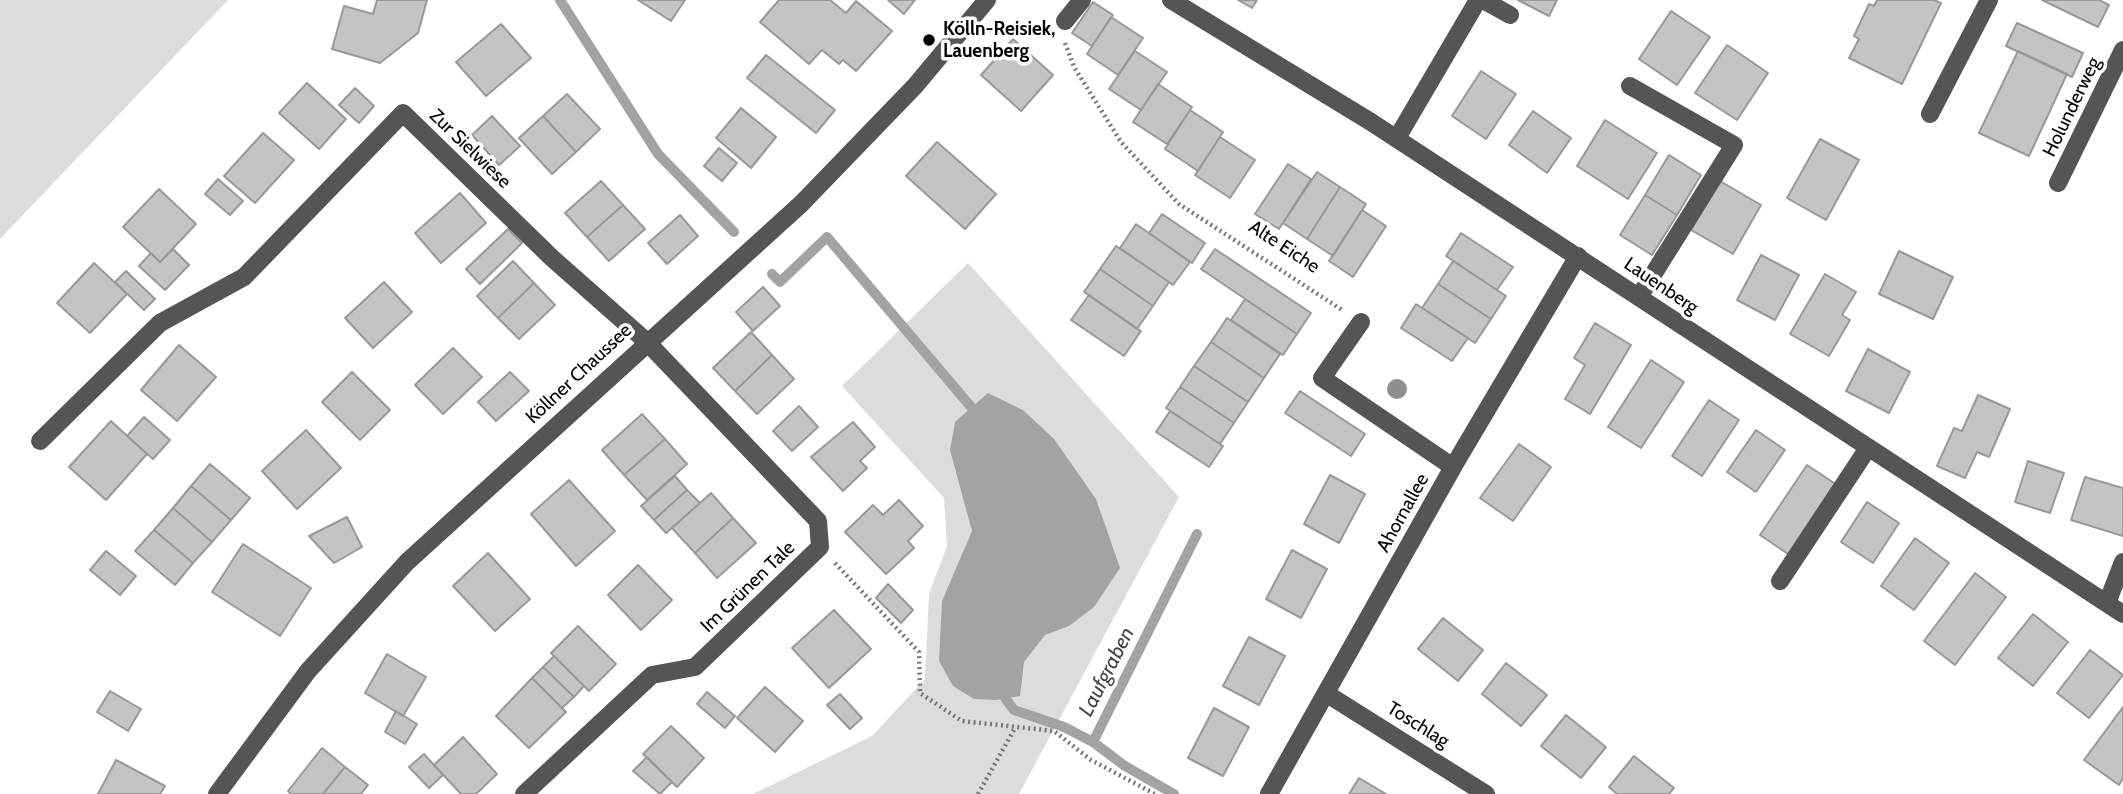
<!DOCTYPE html>
<meta charset="utf-8">
<style>
body{margin:0}
canvas{display:block;background:#fff}
</style>
<canvas width="2123" height="794"></canvas>
<script>
const g = document.querySelector('canvas').getContext('2d');
g.lineJoin = 'round';
function fillPath(path, color) { g.fillStyle = color; g.fill(path, 'evenodd'); }
function strokePath(path, color, width, dash) { g.strokeStyle = color; g.lineWidth = width; g.lineCap = dash ? 'butt' : 'round'; g.setLineDash(dash || []); g.stroke(path); }
function drawText(font, color, halo, rows, align = 'center') {
  g.font = font + ' Cabin,sans-serif'; g.lineWidth = 7; g.setLineDash([]); g.textBaseline = 'middle'; g.strokeStyle = halo; g.fillStyle = color; for (const [text, x, y, turn = 0] of rows) {
    g.save(); g.translate(x, y); g.rotate((+turn || 0) * Math.PI / 180); g.textAlign = isNaN(turn) ? turn : align; if (halo) g.strokeText(text, 0, 0); g.fillText(text, 0, 0); g.restore();
  }
}
const green = new Path2D(`
 M0 0H228L0 239Z
 M968 263 1179 497 1019 794H753L872 736 925 679 929 594 947 546 944 498 842 386Z`);
const water = new Path2D(`
 M988 393 1023 410 1054 439 1096 499 1120 568 1094 607 1069 626 1045 635 1024 662 1020 696 996 700 974 699 953 686 939 661 942 601 972 531 950 450 955 422Z`);
const stream = new Path2D(`
 M560 0 658 154 734 232
 M772 274 780 282 827 237 972 408
 M1005 698 1014 710 1064 727 1093 742
 M1174 794 1125 766 1093 742 1197 534`);
const building = new Path2D(`
 M377 0H427L418 33 380 63 332 49 344 6 373 14Z
 M638 0H685L671 21Z
 M779 0H830L846 13 856 1 892 31 856 71 843 60 839 64 822 50 809 64 760 22Z
 M888 0H915L904 14Z
 M1238 0H1257L1252 8Z
 M1518 0H1557L1549 16Z
 M1877 0H1934L1941 3 1902 84 1849 58 1859 39 1854 36 1869 4 1874 6Z
 M2042 0H2099L2109 5 2098 27Z
 M1093 2 1113 15 1092 46 1072 33Z
 M1671 11 1710 37 1677 85 1639 59Z
 M1111 17 1143 38 1118 75 1087 54Z
 M2017 23 2083 53 2072 77 2006 46Z
 M501 24 531 58 486 96 456 62Z
 M1013 39 1053 75 1021 111 981 75Z
 M1727 45 1768 73 1737 120 1695 93Z
 M1135 51 1167 72 1141 110 1109 89Z
 M2018 51 2067 74 2029 156 1979 133Z
 M766 55 835 110 816 133 747 78Z
 M1481 71 1516 94 1486 139 1452 116Z
 M307 83 346 119 319 149 279 113Z
 M1158 84 1192 107 1167 144 1133 122Z
 M355 88 374 106 359 123 339 105Z
 M567 94 600 129 576 152 543 116Z
 M741 108 776 137 751 168 716 138Z
 M1190 110 1223 132 1198 171 1165 149Z
 M1533 111 1571 138 1547 173 1509 145Z
 M492 116 520 146 499 165 472 135Z
 M543 116 576 152 552 174 519 138Z
 M1605 120 1657 153 1628 199 1577 166Z
 M263 133 294 160 255 203 224 176Z
 M1220 137 1255 160 1230 198 1195 175Z
 M1820 139 1859 160 1826 220 1787 198Z
 M937 142 996 194 965 229 906 176Z
 M719 148 737 163 722 181 704 166Z
 M1669 155 1701 175 1677 215 1645 195Z
 M1288 164 1311 179 1279 229 1255 214Z
 M1317 172 1340 187 1307 239 1283 223Z
 M218 179 243 201 230 215 205 194Z
 M601 181 623 205 587 237 565 213Z
 M1720 181 1761 205 1733 254 1691 230Z
 M1340 187 1366 204 1333 256 1307 239Z
 M159 189 196 224 160 262 123 227Z
 M460 193 486 223 441 263 415 233Z
 M1645 195 1677 215 1652 255 1620 235Z
 M623 205 645 229 609 261 587 237Z
 M1362 210 1386 226 1353 277 1329 261Z
 M1162 214 1205 243 1192 263 1149 233Z
 M680 215 698 236 667 264 648 243Z
 M1136 224 1190 262 1173 285 1120 248Z
 M508 229 522 243 480 284 466 269Z
 M1461 233 1513 267 1497 290 1446 256Z
 M1116 246 1169 282 1153 306 1100 269Z
 M173 249 189 265 165 290 139 266 151 253 160 262Z
 M1215 249 1311 313 1297 334 1201 269Z
 M1899 251 1953 277 1933 319 1879 294Z
 M1761 255 1799 275 1775 320 1737 300Z
 M513 261 534 283 498 318 477 296Z
 M1453 261 1506 296 1491 319 1438 284Z
 M94 263 127 294 90 333 57 303Z
 M1100 269 1153 306 1137 329 1084 292Z
 M126 271 155 299 144 310 115 282Z
 M1825 274 1856 292 1842 315 1850 320 1829 356 1790 334Z
 M384 282 412 312 373 348 345 318Z
 M534 283 555 305 519 339 498 318Z
 M1438 284 1491 319 1475 343 1422 308Z
 M763 287 780 306 753 331 736 312Z
 M1089 295 1141 331 1124 356 1071 320Z
 M1245 299 1297 334 1283 355 1231 320Z
 M1416 304 1468 338 1452 361 1401 328Z
 M1227 318 1280 354 1264 378 1211 342Z
 M1595 323 1631 345 1590 414 1565 399 1585 365 1574 358Z
 M751 332 772 355 735 391 713 368Z
 M1211 342 1264 378 1248 402 1194 366Z
 M179 345 216 377 177 421 141 390Z
 M453 348 482 377 443 414 415 385Z
 M1868 349 1910 372 1889 413 1846 391Z
 M772 355 794 379 757 414 735 391Z
 M1651 360 1684 382 1641 448 1608 427Z
 M1194 366 1248 402 1234 423 1180 387Z
 M352 372 390 410 360 440 322 402Z
 M510 372 529 391 496 421 478 402Z
 M1180 387 1234 423 1220 444 1166 408Z
 M1300 391 1365 434 1351 456 1285 413Z
 M1978 395 2010 409 1989 457 1977 452 1965 478 1937 466 1954 428 1962 431Z
 M1709 400 1739 420 1702 476 1672 456Z
 M799 406 818 427 792 451 773 431Z
 M1170 411 1223 446 1209 467 1156 432Z
 M642 414 665 439 624 475 602 450Z
 M144 417 170 440 153 459 127 436Z
 M111 421 147 454 106 500 69 467Z
 M853 422 875 447 860 461 867 468 843 491 811 457Z
 M306 430 341 468 297 509 262 471Z
 M1756 430 1785 450 1756 492 1727 472Z
 M665 439 687 464 647 500 624 475Z
 M1519 444 1551 467 1513 521 1480 498Z
 M2028 461 2064 473 2050 513 2015 502Z
 M210 464 250 498 231 520 191 486Z
 M1807 465 1837 485 1791 556 1760 535Z
 M1330 475 1365 494 1339 543 1304 524Z
 M675 476 687 490 654 520 641 506Z
 M2085 477 2123 488V536L2071 520Z
 M569 480 615 531 576 566 531 514Z
 M191 486 231 520 212 542 173 508Z
 M687 490 700 503 666 533 654 520Z
 M711 493 733 518 695 553 672 528Z
 M899 500 923 526 908 541 914 548 886 574 845 532 873 505 883 515Z
 M1867 502 1899 523 1873 563 1841 542Z
 M173 508 212 542 193 563 154 530Z
 M347 517 362 547 334 563 309 536Z
 M733 518 756 543 717 578 695 553Z
 M154 530 193 563 175 585 135 551Z
 M1915 538 1949 563 1914 610 1881 586Z
 M243 544 311 588 280 636 212 592Z
 M1292 550 1327 569 1301 618 1266 599Z
 M106 551 136 576 120 595 90 570Z
 M488 553 530 599 495 631 453 586Z
 M638 565 672 600 641 630 608 595Z
 M1975 573 2006 597 1955 665 1924 641Z
 M888 584 913 610 901 623 876 598Z
 M834 610 871 649 829 688 792 648Z
 M2033 614 2068 642 2033 686 1998 658Z
 M1443 618 1483 650 1458 681 1418 649Z
 M578 626 616 664 589 691 551 653Z
 M1249 637 1285 656 1259 705 1223 686Z
 M2090 650 2123 675 2089 718 2057 693Z
 M387 654 426 677 403 716 365 693Z
 M554 656 584 686 574 697 543 667Z
 M1506 663 1547 695 1521 726 1482 694Z
 M543 667 574 697 562 708 532 678Z
 M532 678 566 712 529 748 496 716Z
 M765 687 803 721 775 752 737 718Z
 M110 691 141 709 128 731 97 712Z
 M707 692 735 716 725 728 697 704Z
 M840 694 862 718 850 729 827 705Z
 M2123 707V778L2119 785 2084 760Z
 M1214 708 1249 727 1223 776 1188 758Z
 M396 711 417 724 405 744 385 732Z
 M1566 715 1606 747 1581 778 1541 746Z
 M671 726 704 758 677 787 643 754Z
 M463 737 497 774 476 794H461L434 765Z
 M322 748 345 767 323 794H291L288 791Z
 M424 754 443 775 429 788 409 767Z
 M1634 756 1674 788 1669 794H1617L1609 787Z
 M647 757 672 782 660 794 633 771Z
 M116 760 165 786 160 794H98Z
 M345 767 368 785 361 794H323Z
 M1359 778 1386 794H1349Z`);
const path = new Path2D(`
 M1065 43 1074 67 1121 142 1179 204 1342 310
 M835 563 919 652 920 693 962 721 1054 731 1091 760 1155 794
 M978 794 1015 728`);
const minor = new Path2D(`
 M1171 0 1371 122 2123 614
 M1483 0 1510 15
 M1065 21 1082 0
 M1630 86 1734 145 1639 297
 M1930 114 1989 0
 M1397 138 1478 0
 M2058 183 2123 50
 M1361 322 1322 378 1453 467
 M40 441 160 323 244 277 403 113 552 258 646 341 818 521 820 547 695 667 652 675 524 794
 M1780 581 1868 448
 M2107 603 2123 562
 M1327 694 1486 794
 M217 794 308 671 407 562 801 204 915 86 987 0
 M1269 794 1453 467 1578 256`);
const trees = [
 [1397,389]
];
const markers = [
 [929,40,7,"#000"]
];
const poiNames = [
 ["Kölln-Reisiek,",943,29],
 ["Lauenberg",943,51]
];
const streetNames = [
 ["Holunderweg",2072,107,-64],
 ["Zur Sielwiese",470,149,44],
 ["Alte Eiche",1284,247,33],
 ["Lauenberg",1661,286,34],
 ["Köllner Chaussee",579,374,-43],
 ["Ahornallee",1403,513,-61],
 ["Im Grünen Tale",748,587,-44],
 ["Toschlag",1418,725,32]
];
const waterNames = [
 ["Laufgraben",1107,672,-63]
];
fillPath(green, '#dcdcdc');
fillPath(water, '#a3a3a3');
strokePath(stream, '#a3a3a3', 10);
fillPath(building, '#c4c4c4');
strokePath(building, '#999', 2);
strokePath(path, '#777', 4.5, [2, 3.5]);
strokePath(minor, '#555', 18);
g.fillStyle = '#8f8f8f';
for (const [x, y] of trees) { g.beginPath(); g.arc(x, y, 10, 0, 2 * Math.PI); g.fill(); }
for (const [x, y, r, color] of markers) { const dot = new Path2D(); dot.arc(x, y, r, 0, 2 * Math.PI); g.fillStyle = color; g.fill(dot); strokePath(dot, '#fff', 2.5); }
drawText('bold 19px', '#000', '#fff', poiNames, 'left');
drawText('19px', '#000', '#fff', streetNames);
drawText('italic 21px', '#444', '#fff', waterNames);
</script>
